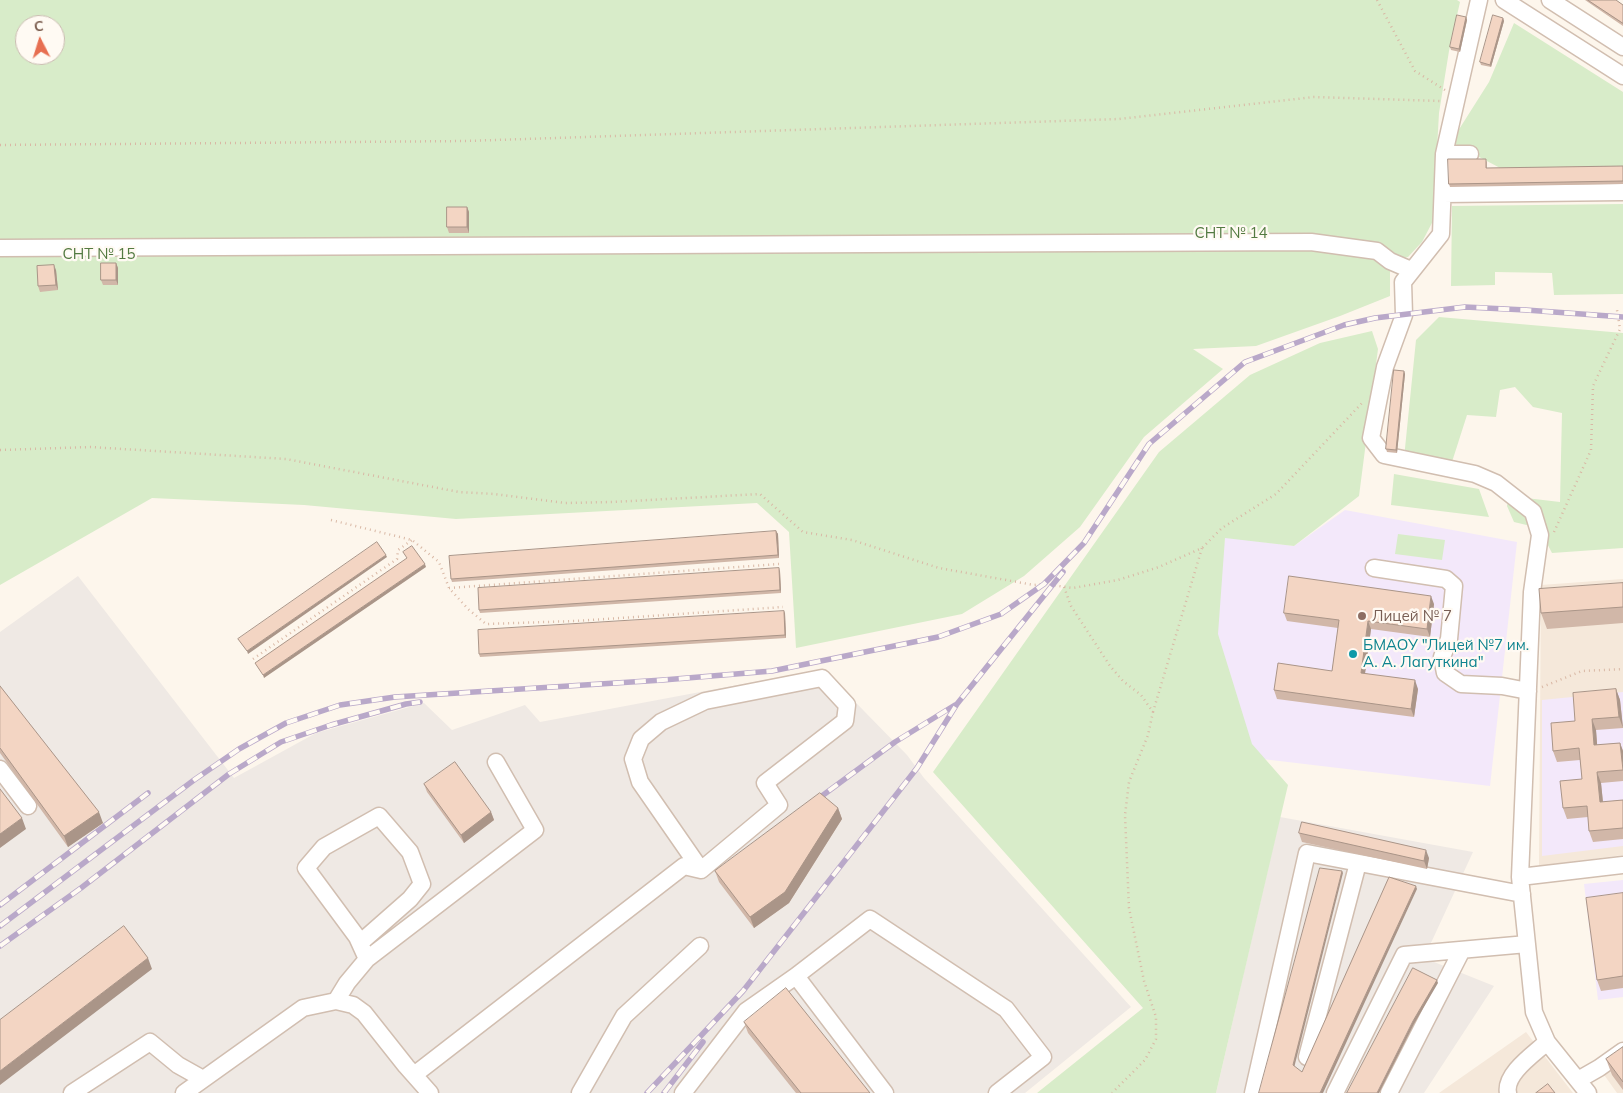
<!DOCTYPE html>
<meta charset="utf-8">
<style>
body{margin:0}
#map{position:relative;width:1623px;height:1093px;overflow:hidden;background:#fdf6ec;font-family:Mulish,sans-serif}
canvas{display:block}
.north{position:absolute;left:15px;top:15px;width:50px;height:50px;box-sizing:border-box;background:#fffaf3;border:1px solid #cabbb1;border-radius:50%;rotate:355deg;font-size:14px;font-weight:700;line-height:20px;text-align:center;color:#7a5c4d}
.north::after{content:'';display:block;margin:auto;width:18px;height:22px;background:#e76f51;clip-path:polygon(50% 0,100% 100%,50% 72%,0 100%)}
</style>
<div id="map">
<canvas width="1623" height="1093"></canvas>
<div class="north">С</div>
</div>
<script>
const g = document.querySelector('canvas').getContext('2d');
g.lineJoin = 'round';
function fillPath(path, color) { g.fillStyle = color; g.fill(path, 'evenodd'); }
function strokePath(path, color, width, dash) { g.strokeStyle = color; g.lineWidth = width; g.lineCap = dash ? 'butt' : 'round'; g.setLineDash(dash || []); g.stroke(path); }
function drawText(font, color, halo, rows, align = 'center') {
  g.font = font + ' Mulish,sans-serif'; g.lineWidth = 4.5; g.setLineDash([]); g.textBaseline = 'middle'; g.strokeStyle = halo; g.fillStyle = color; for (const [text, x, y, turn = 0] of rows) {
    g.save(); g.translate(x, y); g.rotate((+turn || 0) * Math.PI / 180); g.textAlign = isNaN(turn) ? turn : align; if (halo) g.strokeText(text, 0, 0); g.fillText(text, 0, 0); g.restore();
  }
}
const residential = new Path2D(`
 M1623 579V855L1539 866 1541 585Z
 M1526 1032 1573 1093H1439Z
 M1623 1044V1093H1617L1597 1065Z`);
const industrial = new Path2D(`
 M78 576 234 778 316 733 424 703 452 730 525 705 540 722 823 669 907 755 924 778 1131 1007 1025 1093H0V632Z
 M1280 817 1473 852 1424 958 1494 986 1424 1093H1216Z`);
const education = new Path2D(`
 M1345 510 1517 542 1490 786 1195 751 1225 537 1294 546Z
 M1623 692V846L1542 856V700Z
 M1623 880V997L1598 1000 1584 884Z`);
const green = new Path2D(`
 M0 0H1457L1460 2 1449 51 1439 113 1433 221 1422 242 1408 257 1390 261V296L1340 316 1256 346 1193 349 1223 369 1144 437 1080 527 1024 576 962 614 796 648 789 532 757 503 456 519 304 505 152 498 0 585ZM25 25H55V55H25Z
 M1514 23 1623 92V166L1502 169 1451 142 1489 82Z
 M1623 204V294L1554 295 1552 273 1495 272V285L1451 286 1452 206Z
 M1439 317 1623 333V548L1552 553 1539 528 1514 522 1507 506 1509 496 1560 502 1562 413 1533 407 1515 387 1500 390 1496 417 1467 415 1451 465 1404 458 1416 340Z
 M1372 331 1378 349 1359 496 1294 546 1225 538 1218 634 1252 744 1288 785 1216 1093H1037L1143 1008 933 772 1159 452 1250 375 1320 343Z
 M1394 474 1479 489 1489 517 1391 505Z
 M1398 534 1445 540 1442 560 1395 554Z`);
const path = new Path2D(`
 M1377 0 1415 71 1445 90
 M0 145 466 141 1119 119 1314 97 1441 101
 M0 450 90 447 286 459 459 492 494 494 565 503 612 502 760 494 803 532 852 540 939 568 1034 585 1044 584 1073 588 1118 580 1159 567 1202 548 1222 528 1276 494 1363 402
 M331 520 412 540 439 562 449 588 468 609 486 624 576 621 783 607
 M1554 532 1591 450 1593 386 1620 329 1617 310
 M1064 587 1071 606 1110 666 1123 681 1141 695 1153 712 1148 735 1129 782 1125 815 1129 908 1144 981 1156 1017V1039L1145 1060 1112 1093
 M449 588 779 564
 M253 659 397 559 398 550 412 540
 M1542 687 1582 671 1623 669
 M1153 712 1202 548`);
const minor = new Path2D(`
 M1479 0 1444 154 1441 234 1403 282 1404 315 1385 367 1371 438 1384 455 1475 474 1496 483 1533 512 1540 535 1532 592 1520 877 1534 1012 1547 1042 1588 1093
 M1504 0 1623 76
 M1550 0 1623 47
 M1444 154H1470
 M1443 194 1623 192
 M0 248 1311 242 1377 251 1390 261 1411 270
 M1374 568 1446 579 1454 586 1449 639 1442 657 1445 673 1461 684 1502 686 1528 691
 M0 769 28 806
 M1520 877 1623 865
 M360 943 410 899 422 884 410 852 379 816 324 847 306 868 357 937 367 959
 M796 976 885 1093
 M336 1001 347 983 367 959 535 830 496 762
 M1307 1057 1358 863
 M414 1075 684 866 701 870 779 805 765 783 845 721 847 705 822 678 705 701 661 722 641 739 633 759 640 782 701 870
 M1578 1080 1599 1068 1623 1051
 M72 1093 150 1042 178 1065 203 1079
 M184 1093 303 1008 336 1001 353 1005 364 1013 406 1066 430 1093
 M580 1093 624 1016 700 946
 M683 1093 746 1011 796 976 870 919 1006 1009 1043 1057 997 1093
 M1253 1093 1307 853 1522 894
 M1335 1093 1404 955 1527 944
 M1389 1093 1462 950
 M1508 1093C1504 1074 1534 1054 1547 1042`);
const rail = new Path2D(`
 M811 804 895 742 955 705
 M0 905 148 793
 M0 926 194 780 239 749 286 723 340 705 395 697 663 680 772 671 938 637 1001 614 1044 584 1084 543 1149 444 1245 362 1344 325 1375 318 1465 307 1526 310 1623 317
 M0 946 81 888 229 774 281 742 331 725 406 704 420 702
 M647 1093 743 991 917 768 957 704 1063 572
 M664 1093 703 1042`);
const wall = new Path2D(`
 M1585 0H1616L1623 5V26Z
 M1466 17 1467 20 1460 52 1451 50 1450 47Z
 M1503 18 1504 21 1491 67 1481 65 1480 62Z
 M1487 161V168L1623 166V184L1450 187 1449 184Z
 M467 207 469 212V233H449L447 227Z
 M116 263 118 268V285H103L101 280Z
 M56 270 58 290 40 292 38 286Z
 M1404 371 1405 374 1397 453 1387 452 1386 449Z
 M776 531 778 534 779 558 452 582 451 579Z
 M780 571 781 593 480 613 479 610Z
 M1623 583V623L1547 629 1541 613Z
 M1434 604 1430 637 1371 629 1365 673 1418 689 1414 717 1277 699 1274 690 1332 671 1338 628 1287 621 1284 613Z
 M785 613 786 638 480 657 479 654Z
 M0 686 103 823 68 847 0 753Z
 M1616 689 1620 700 1623 728 1596 730 1597 745 1620 743 1623 751V781L1601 783 1603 802 1623 800V839L1593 842 1589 831 1588 817 1567 819 1563 808 1582 779 1580 760 1557 762 1553 751Z
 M424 784 491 812 494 820 464 843 427 792Z
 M838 808 842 819 789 903 754 928 719 882 715 871Z
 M1299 833 1429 858 1427 869 1302 842Z
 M1623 893V988L1601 991 1597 980Z
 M744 1022 870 1093H796L748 1033Z
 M1623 1047V1090L1612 1075 1606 1059Z`);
const shadedWall = new Path2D(`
 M1466 17 1467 20 1460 52 1459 49Z
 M1503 18 1504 21 1491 67 1490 65Z
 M467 207 469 212V233L467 227Z
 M116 263 118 268V285L116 280Z
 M54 265 56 270 58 290 56 285Z
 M1404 371 1405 374 1397 453 1396 450Z
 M776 531 778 534 779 558 778 555Z
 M386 555 387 557 248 654 247 651Z
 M425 564 426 567 264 678 263 675Z
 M779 568 780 571 781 593 780 590Z
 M1431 596 1434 604 1430 637 1427 629Z
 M784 611 785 613 786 638 785 635Z
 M1368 621 1371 629 1364 681 1361 673Z
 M1415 680 1418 689 1414 717 1411 709Z
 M1616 689 1620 700 1623 728 1619 717Z
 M1592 719 1596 730 1598 756 1594 745Z
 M1620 743 1623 751V771V770Z
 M1597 772 1601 783 1604 813 1600 802Z
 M838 808 842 819 789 903 754 928 750 917Z
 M99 812 103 823 68 847 64 836Z
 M491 812 494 820 464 843 461 835Z
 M22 818 26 829 0 848V834Z
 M1426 850 1429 858 1427 869 1424 861Z
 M1342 871 1343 873 1294 1068 1293 1065Z
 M1416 886 1417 889 1323 1093H1320Z
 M148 958 152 969 0 1085V1071Z
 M1437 980 1438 983 1414 1024 1379 1093H1377L1413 1021Z`);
const building = new Path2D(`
 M1588 0H1616L1623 5V23Z
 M1457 15 1466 17 1459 49 1450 47Z
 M1493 15 1503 18 1490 65 1480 62Z
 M1448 159H1486V168L1623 166V181L1449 184Z
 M447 207H467V227H447Z
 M101 263H116V280H101Z
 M54 265 56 285 38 286 37 266Z
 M1394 370 1404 371 1396 450 1386 449Z
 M776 531 778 555 451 579 449 556Z
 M377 542 386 555 247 651 238 639Z
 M412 546 425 564 263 675 255 663 407 558 403 552Z
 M779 568 780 590 479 610 478 588Z
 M1289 576 1431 596 1427 629 1368 621 1361 673 1415 680 1411 709 1274 690 1278 663 1332 671 1339 620 1284 613Z
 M1623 583V607L1541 613 1539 589Z
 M784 611 785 635 479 654 478 630Z
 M0 686 99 812 64 836 0 748Z
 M1616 689 1619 717 1592 719 1594 745 1620 743 1623 770 1597 772 1600 802 1623 800V828L1589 831 1587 806 1563 808 1560 781 1582 779 1579 748 1553 751 1551 723 1575 721 1573 693Z
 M455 762 491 812 461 835 424 784Z
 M0 789 22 818 0 834Z
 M820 793 838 808 785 892 750 917 715 871Z
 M1302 822 1426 850 1424 861 1299 833Z
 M1320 868 1342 871 1293 1065 1302 1072 1389 877 1416 886 1320 1093H1259Z
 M1623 893V976L1597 980 1586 898Z
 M124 926 148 958 0 1071V1020Z
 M1413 968 1437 980 1413 1021 1377 1093H1347Z
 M786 988 870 1093H801L744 1022Z
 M1623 1047V1082L1606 1059Z
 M1548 1084 1555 1093H1536Z`);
const markers = [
 [1362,616,5,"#8d6e63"],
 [1353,654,5,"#0f9aa8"]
];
const parkNames = [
 ["СНТ № 14",1231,233],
 ["СНТ № 15",99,254]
];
const educationNames = [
 ["Лицей № 7",1372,616]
];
const cultureNames = [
 ["БМАОУ \"Лицей №7 им.",1363,645],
 ["А. А. Лагуткина\"",1363,662]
];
fillPath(residential, '#f5e8da');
fillPath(industrial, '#efe9e4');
fillPath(education, '#f3e8fa');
fillPath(green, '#d8ecc9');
strokePath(minor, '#d1beb0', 19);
strokePath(path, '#d9b8a5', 2.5, [1, 4]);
strokePath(minor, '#fff', 16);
strokePath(rail, '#b9a8c9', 5.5);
strokePath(rail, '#fffaf3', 4, [11]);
fillPath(wall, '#d1b7a8');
fillPath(shadedWall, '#aa9588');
fillPath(building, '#f3d5c3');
strokePath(building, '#aa9588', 1);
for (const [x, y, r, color] of markers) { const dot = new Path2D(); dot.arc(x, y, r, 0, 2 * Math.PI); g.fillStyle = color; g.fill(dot); strokePath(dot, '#fffaf3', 2); }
drawText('15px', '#537a41', '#fffaf3', parkNames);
drawText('15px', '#785e54', '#fffaf3', educationNames, 'left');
drawText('15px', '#0d838f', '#fffaf3', cultureNames, 'left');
</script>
